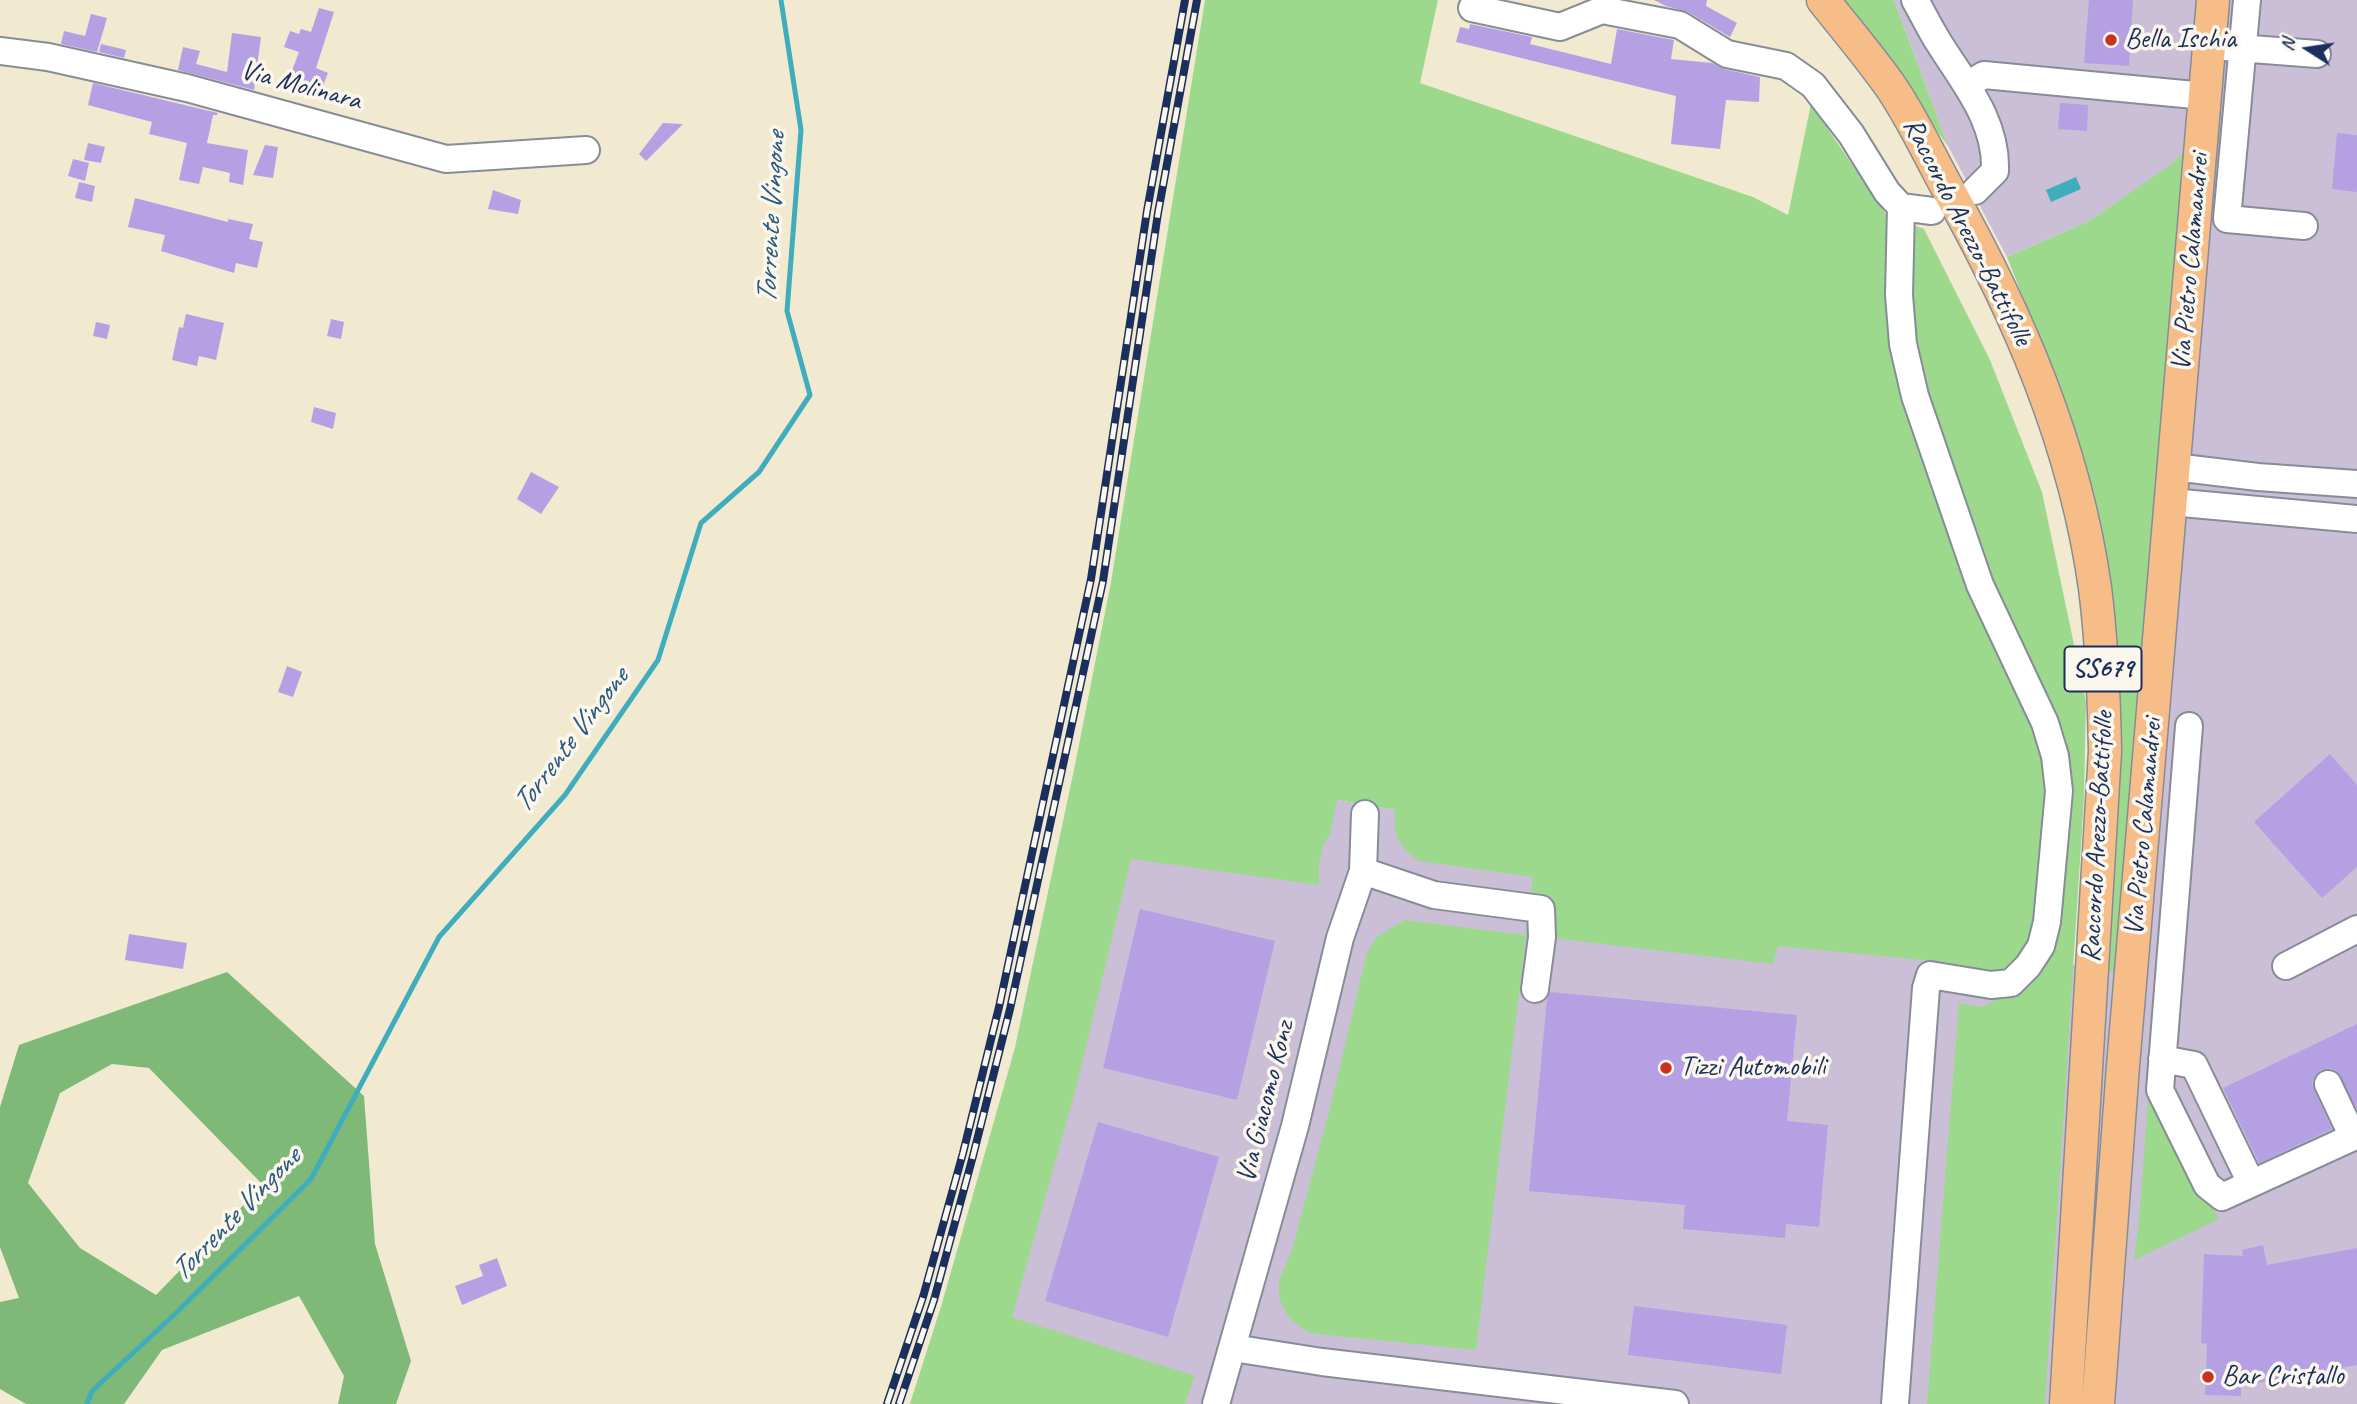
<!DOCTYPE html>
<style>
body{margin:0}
#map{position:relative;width:2357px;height:1404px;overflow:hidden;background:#f1ead1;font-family:Caveat,sans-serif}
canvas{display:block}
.north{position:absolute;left:2273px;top:14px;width:70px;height:70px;-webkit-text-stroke:5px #fbf7ec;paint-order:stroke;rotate:282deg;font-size:19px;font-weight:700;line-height:28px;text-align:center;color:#1b2f5e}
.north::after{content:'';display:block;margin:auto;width:24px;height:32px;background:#1b2f5e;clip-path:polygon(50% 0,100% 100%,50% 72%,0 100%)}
</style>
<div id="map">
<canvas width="2357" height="1404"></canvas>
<div class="north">N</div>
</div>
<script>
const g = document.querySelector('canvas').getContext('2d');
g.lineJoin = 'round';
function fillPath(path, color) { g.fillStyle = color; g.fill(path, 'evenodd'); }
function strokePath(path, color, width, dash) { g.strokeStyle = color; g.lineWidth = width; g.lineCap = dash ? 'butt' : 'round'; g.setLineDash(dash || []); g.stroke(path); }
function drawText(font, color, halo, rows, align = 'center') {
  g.font = font + ' Caveat,sans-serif'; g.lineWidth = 7; g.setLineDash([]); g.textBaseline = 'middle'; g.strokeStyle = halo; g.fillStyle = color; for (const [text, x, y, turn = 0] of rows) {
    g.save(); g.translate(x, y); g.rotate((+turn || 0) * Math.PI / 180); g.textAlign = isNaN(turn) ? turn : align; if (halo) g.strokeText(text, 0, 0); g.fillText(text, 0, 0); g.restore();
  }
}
const industrial = new Path2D(`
 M1894 0H2197L2183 153 2171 165 2089 221 2007 257 1948 146Z
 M2213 0H2357V1404H910L941 1307 1015 1048 1073 775 1337 800 1395 810 2092 969 2131 974Z`);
const green = new Path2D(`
 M1205 0H1438L1420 83 1753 197 1788 215 1811 104 1887 216 1924 229 1990 360 2042 492 2086 702 2084 798 2045 1404H1927L1959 1003 1981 1007 2000 998 1994 971 1944 962 1778 946 1773 964 1526 935 1476 1350 1309 1333 1289 1318 1280 1301 1278 1283 1292 1250 1331 1104 1367 952 1378 936 1405 920 1525 935 1533 877 1419 861C1398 846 1393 836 1395 810L1337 800 1330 835 1323 845 1319 866V885L1131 859 1077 1084 1012 1317 1195 1376 1185 1404H910L941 1307 1015 1048 1073 775 1111 582Z
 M1840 0H1894L1948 146Z
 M2183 153V174L2114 972 2103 971 2112 620 2091 488 2060 391 2007 257 2089 221 2170 165Z
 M2155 1097 2219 1219 2134 1260 2139 1220 2148 1099Z`);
const forest = new Path2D(`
 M227 972 364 1096 375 1244 411 1361 396 1404H338L344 1376 299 1296 162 1350 124 1404H26L0 1389V1302L19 1298 0 1247V1107L19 1045ZM112 1064 149 1068 263 1185 156 1295 80 1248 28 1183 60 1093Z`);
const water = new Path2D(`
 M2076 177 2081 189 2051 202 2046 190Z`);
const stream = new Path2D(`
 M87 1404 92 1391 175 1314 311 1179 439 937 565 795 658 660 701 523 759 472 810 395 787 311 801 130 781 0`);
const building = new Path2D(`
 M1654 0H1707L1706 6 1737 23 1730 37 1688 12 1666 6Z
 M2089 0H2133L2129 66 2084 63Z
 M319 8 334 12 316 68 328 73 321 91 312 87 309 96 289 89 291 85 287 84 299 52 284 47 290 31 299 34 301 29 311 32Z
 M91 14 107 18 97 52 61 44 64 31 85 36Z
 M1470 24 1532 37 1530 44 1611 64 1617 29 1674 40 1671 59 1712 63 1724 69 1760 77 1759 102 1726 100 1720 149 1671 144 1676 96 1456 42 1460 27 1469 29Z
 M232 33 261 37 254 90 178 70 183 47 200 51 196 64 227 72Z
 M101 44 126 50 124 58 99 52Z
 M93 83 218 113 217 115H213L207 143 248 150 243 185 229 182 230 173 203 167 199 184 179 180 187 143 149 134 152 122 88 105Z
 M2060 103 2088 105 2087 131 2058 129Z
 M663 123 683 124 646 161 639 154Z
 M2337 133 2357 135V192L2332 189Z
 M88 143 105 147 101 163 84 160Z
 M265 145 278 147 273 178 253 175Z
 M73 159 89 163 85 181 68 176Z
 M79 182 95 186 92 202 75 198Z
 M493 190 521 200 518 214 488 209Z
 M135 198 228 222V219L253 224 249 239 263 242 257 268 236 263 234 273 161 251 165 235 128 227Z
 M186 314 224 323 216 360 199 356 197 366 172 360 179 327 183 328Z
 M331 319 344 322 341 339 327 336Z
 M96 322 110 325 107 339 93 336Z
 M314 407 336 413 333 429 311 422Z
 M531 472 559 487 541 514 517 499Z
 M287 666 302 672 293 697 278 692Z
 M2330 754 2357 785V867L2322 898 2254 822Z
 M1140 909 1275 941 1237 1100 1103 1068Z
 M129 934 187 943 183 969 125 960Z
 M1550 992 1797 1015 1787 1121 1828 1125 1819 1227 1786 1224 1785 1238 1683 1229 1685 1205 1529 1191 1547 999Z
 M2357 1024V1109L2337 1072 2330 1068 2321 1070 2316 1075 2312 1082 2314 1090 2332 1129 2259 1163 2223 1088Z
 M1098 1122 1219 1157 1168 1337 1045 1301Z
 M2263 1245 2267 1265 2357 1248V1365L2241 1386V1396L2205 1395 2207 1344 2201 1343 2204 1254 2243 1256 2242 1250Z
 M497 1258 507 1286 462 1305 455 1286 483 1276 479 1265Z
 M1634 1306 1787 1325 1781 1374 1628 1355Z`);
const minor = new Path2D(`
 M1915 0C1923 14 1930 29 1939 43 1964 83 1997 121 1995 171L1975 191
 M2247 0 2227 219 2304 226
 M1472 8 1560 27 1602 10 1680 25 1727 54 1786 66 1813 85 1851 134 1887 192 1901 207
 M2225 47 2317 54
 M0 51 48 57 187 88 446 159 586 150
 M1967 85 1984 75 2205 96
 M2174 467 2258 477 2357 484
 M2171 502 2357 519
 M2189 726 2160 1090 2207 1185 2222 1197 2353 1137 2328 1084
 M1363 871 1434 895 1541 909 1542 937 1535 989
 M2286 966 2357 929
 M2162 1059 2194 1065 2251 1183
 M1233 1348 1322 1362 1675 1404
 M1216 1404 1295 1126 1340 938 1363 871 1365 814
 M1895 1404 1926 988 1930 975 1991 985 2011 983 2028 966 2041 946 2047 922 2059 791 2055 756 2045 723 1980 585 1915 396 1903 344 1899 295 1901 207 1932 211`);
const major = new Path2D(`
 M1823 0C1846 29 1870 57 1891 87 1913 119 1929 155 1948 189 2018 314 2075 445 2095 588 2102 642 2104 697 2105 751L2066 1404
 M2098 1404 2123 1066 2213 0`);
const rail = new Path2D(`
 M887 1404 923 1297 963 1153 999 1007 1091 579 1147 211 1185 0
 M899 1404 934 1300 973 1156 1010 1009 1103 581 1158 213 1197 0`);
const markers = [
 [2111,40,7,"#c8321e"],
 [1666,1068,7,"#c8321e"],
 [2208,1377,7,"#c8321e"]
];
const shields = [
 [2103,669,77]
];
const shieldNames = [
 ["SS679",2103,669]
];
const poiNames = [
 ["Bella Ischia",2125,40],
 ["Tizzi Automobili",1680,1068],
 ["Bar Cristallo",2222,1377]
];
const streetNames = [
 ["Via Molinara",301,86,15],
 ["Raccordo Arezzo-Battifolle",1967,232,63],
 ["Via Pietro Calamandrei",2191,262,-85],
 ["Via Pietro Calamandrei",2144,827,-85],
 ["Raccordo Arezzo-Battifolle",2098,837,-87],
 ["Via Giacomo Konz",1266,1102,-76]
];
const waterNames = [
 ["Torrente Vingone",772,218,-87],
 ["Torrente Vingone",571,741,-53],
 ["Torrente Vingone",236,1215,-46]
];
fillPath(industrial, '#cabfd6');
fillPath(green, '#9dd98d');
fillPath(forest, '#7eb978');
fillPath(water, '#3fadbc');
strokePath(stream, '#3fadbc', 5);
fillPath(building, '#b6a0e4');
strokePath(minor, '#868c98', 30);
strokePath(major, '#868c98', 35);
strokePath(minor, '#fff', 26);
strokePath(major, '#f7bd88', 32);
strokePath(rail, '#1b2f5e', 8);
strokePath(rail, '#fbf7ec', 5, [16]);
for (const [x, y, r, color] of markers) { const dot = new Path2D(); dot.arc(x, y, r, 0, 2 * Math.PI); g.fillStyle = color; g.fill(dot); strokePath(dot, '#fbf7ec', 2.5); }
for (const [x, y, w] of shields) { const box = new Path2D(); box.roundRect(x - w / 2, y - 22.5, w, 45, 5); g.fillStyle = '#fbf7ec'; g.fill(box); strokePath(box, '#1b2f5e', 2); }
drawText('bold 26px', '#1b2f5e', null, shieldNames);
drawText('28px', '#1b2f5e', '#fbf7ec', poiNames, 'left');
drawText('28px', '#1b2f5e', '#fbf7ec', streetNames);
drawText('italic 30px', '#285b7f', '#fbf7ec', waterNames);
</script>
